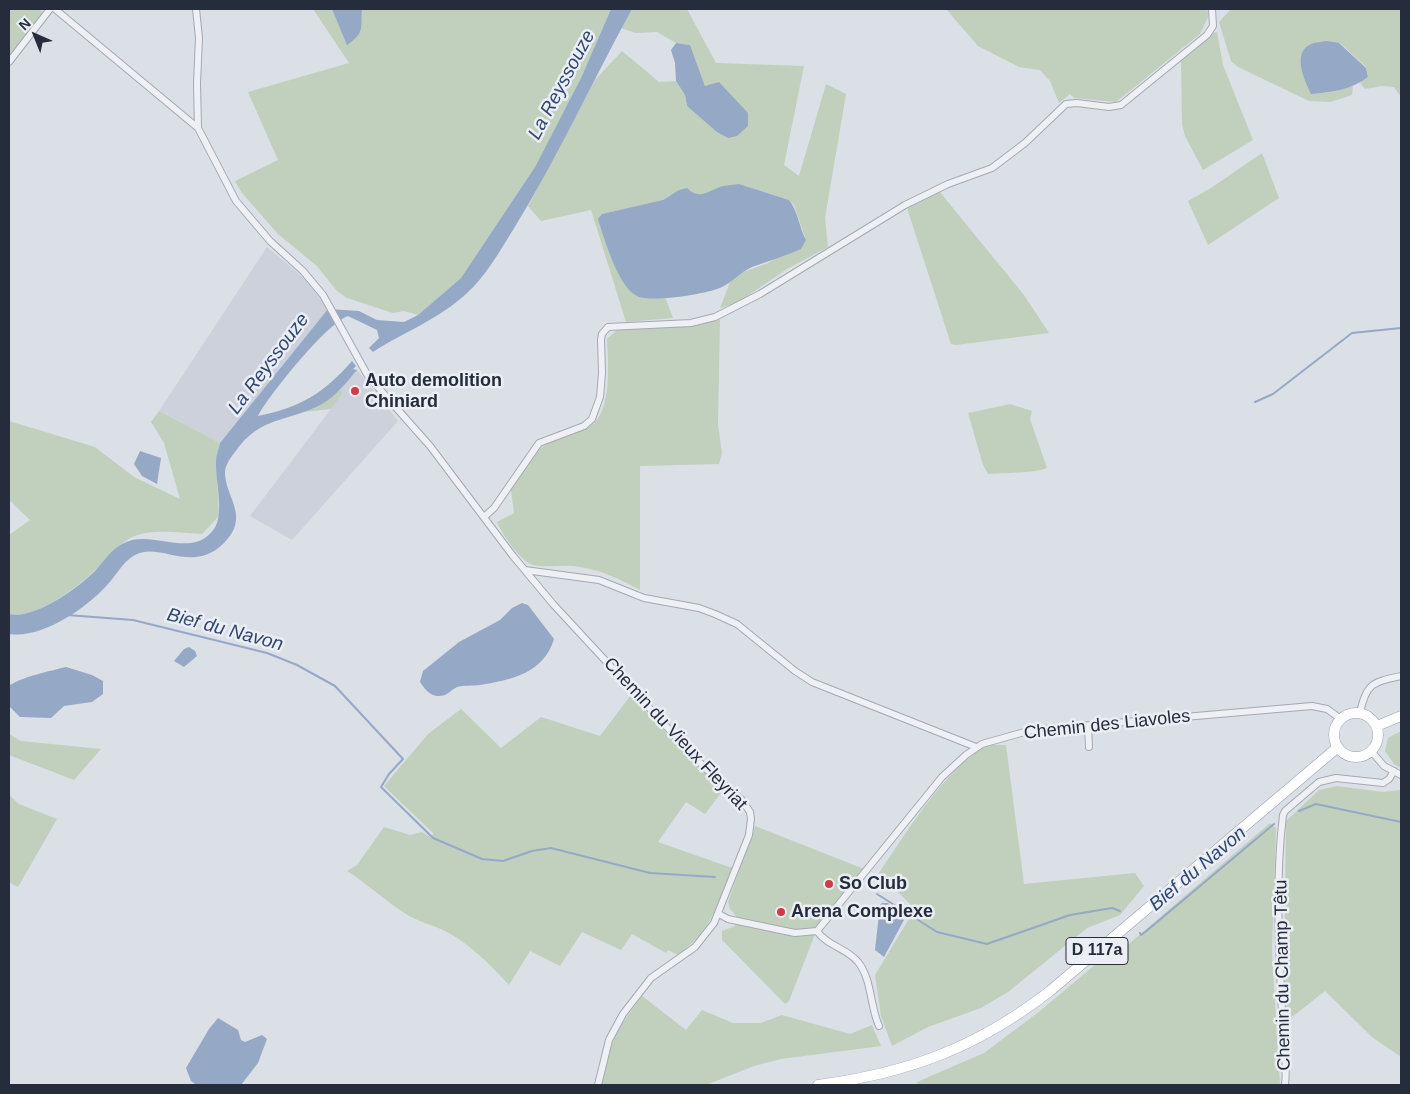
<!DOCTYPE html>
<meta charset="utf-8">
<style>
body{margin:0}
#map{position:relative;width:1410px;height:1094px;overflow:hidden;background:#dbdfe6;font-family:Arial,sans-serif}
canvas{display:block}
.frame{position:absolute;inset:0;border:10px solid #252c3c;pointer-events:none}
.north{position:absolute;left:10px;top:10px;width:50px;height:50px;-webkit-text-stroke:4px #ebeef4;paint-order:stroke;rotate:316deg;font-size:14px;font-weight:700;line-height:20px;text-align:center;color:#252c3c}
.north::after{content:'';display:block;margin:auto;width:18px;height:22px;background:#252c3c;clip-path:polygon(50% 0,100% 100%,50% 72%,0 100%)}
</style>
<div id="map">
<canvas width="1410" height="1094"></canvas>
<div class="frame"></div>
<div class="north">N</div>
</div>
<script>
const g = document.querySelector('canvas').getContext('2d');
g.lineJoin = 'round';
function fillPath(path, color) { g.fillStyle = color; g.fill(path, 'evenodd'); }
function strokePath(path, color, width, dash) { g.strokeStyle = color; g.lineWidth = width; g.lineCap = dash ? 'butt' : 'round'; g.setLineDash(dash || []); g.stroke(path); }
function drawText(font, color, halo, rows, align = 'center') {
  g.font = font + ' Arial,sans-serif'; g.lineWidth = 5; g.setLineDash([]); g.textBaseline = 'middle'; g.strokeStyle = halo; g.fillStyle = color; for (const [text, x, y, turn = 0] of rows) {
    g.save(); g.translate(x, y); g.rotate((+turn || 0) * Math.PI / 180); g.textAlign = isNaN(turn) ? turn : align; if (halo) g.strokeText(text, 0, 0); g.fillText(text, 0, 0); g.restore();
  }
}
const built = new Path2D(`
 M267 247 306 280 328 309 220 443 159 411Z
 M357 370 398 421 292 540 250 516 343 393 340 390Z`);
const green = new Path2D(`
 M9 9H39L44 13 9 59Z
 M313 9H611L581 78 535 167 461 278 418 315 404 311 393 313 347 298 337 291 317 266 278 234 242 193 235 181 278 160 248 92 349 63Z
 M632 9H687L716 63 804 66 784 165 799 176 826 84 846 94 825 218 828 247 787 269 737 303 720 308 730 282 740 273 768 263 806 240 794 205 789 200 739 184 703 195H670L663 200 653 203 602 214 654 298 665 297 673 318 626 322 591 210 541 221 528 206 595 80 622 51 659 82 676 81 685 95 687 106 705 86 690 45 676 43 657 32 636 33 621 28Z
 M946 9H1207L1209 15 1200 34 1116 102 1074 98 1070 94 1059 103 1050 81 1040 70 1019 67 978 46Z
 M1231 9H1401V97L1394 87 1382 86 1365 89 1360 83 1368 77 1366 67 1340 43 1301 66 1311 94 1326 93 1353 86 1352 95 1330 102 1309 101 1238 67 1231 61 1219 22Z
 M1217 32 1223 65 1253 140 1203 170 1185 136 1182 124 1181 60 1212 33Z
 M1262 153 1279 198 1208 245 1188 201 1211 188Z
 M939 191 1024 295 1049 333 956 345 951 344 907 208Z
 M720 319 718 425 722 453 719 464 640 466V590C621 580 602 570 580 567 565 564 548 568 533 565 520 561 502 534 497 522L514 513 511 490C521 475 531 454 546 444 559 435 576 434 589 427 613 413 608 362 607 339L617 330 696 326Z
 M340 390 343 393 331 409 305 412 323 403Z
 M1010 404 1032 411 1030 419 1047 468C1036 473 1002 473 988 474L983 465 968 413Z
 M159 411 220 443 216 460 219 516 202 534C184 533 154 529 137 535 117 543 108 559 93 572 75 589 34 620 9 614V535L30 520 9 500V421L95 447 134 477 180 499 164 443 151 422Z
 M631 695 691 760 724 789 705 814 686 802 658 842 732 868C718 906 711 930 678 955L668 950 666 953 632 934 621 950 582 932 560 966 530 951 509 985C488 963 469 942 441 929 429 924 417 921 406 914 385 901 368 884 347 871L357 865 384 827 410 835 422 832 432 838 433 833 384 786 428 734 461 709 501 748 541 717 600 736Z
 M1401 731V768L1394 764 1385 751 1388 738Z
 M9 734 21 741 101 749 74 780 9 755Z
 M988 745H1006L1024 884 1135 873 1144 886 1120 915 1087 928 1008 992 981 1008 928 1027 892 1046 881 1016 875 975 915 909 879 873C906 833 946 767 988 745Z
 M1337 786 1383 792 1401 790V1057L1372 1037 1325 991 1287 1021 1284 993 1286 821 1319 790Z
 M9 795 19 804 57 819 18 887 9 882Z
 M1270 823 1276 828 1272 952 1280 1085H918L917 1082 984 1053 1040 1011 1116 947 1117 954Z
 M755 826 864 869 819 924 789 1001 785 1004 722 940V931L735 926 736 916 730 909 728 902Z
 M642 996 686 1030 702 1010 733 1023H761L782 1015 850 1034 872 1025 881 1046 781 1059 754 1066 706 1085H601L609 1052 618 1029Z`);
const water = new Path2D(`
 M332 9H362C360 28 366 32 347 45Z
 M611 9H632C592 82 557 159 513 230 499 252 486 276 466 294 439 319 404 332 373 352L369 348 379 338 377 330 348 316C328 322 268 396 258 416 301 407 323 394 352 361L356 366 353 369 357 370C347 382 336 396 322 404 287 423 261 415 235 452 231 457 225 465 225 472 225 498 251 516 224 543 192 575 160 541 135 555 122 562 117 575 107 585 86 609 41 639 9 634V614C34 620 78 588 95 571 104 561 110 551 122 544 151 527 191 561 214 529 225 514 215 480 216 461 216 455 219 449 220 443L328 309 359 311 377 320 404 322 418 315 461 278 535 167 581 78Z
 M1327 41 1339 43 1366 68 1368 77C1353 89 1330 93 1311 94 1305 81 1291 53 1311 44 1316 42 1322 42 1327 41Z
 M676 43 690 45 705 86 719 82 748 113V126L737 136 728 138 717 132 687 106 685 95 676 81 675 63 671 50Z
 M739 184 789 200C798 211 799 227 806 240L801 249C785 256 768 261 752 267 740 272 732 283 720 288 705 294 651 303 637 296 618 287 604 238 598 219L602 214 663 200 679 190 687 188C700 201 709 190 723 186 728 185 734 185 739 184Z
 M140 451 161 458 157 484 142 476 134 464Z
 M522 603 528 605 554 639C544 673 511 680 480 685 473 686 463 685 457 687 449 691 447 697 437 696 429 695 424 688 420 682L423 671 459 642 500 620 512 608Z
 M189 647 195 651 197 656 184 667 174 661 184 649Z
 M66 667 92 675 103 681V694L92 702 64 706 51 718 20 717 9 706V686C21 677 50 671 66 667Z
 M882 903H888L904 920 884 957 875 950 880 905Z
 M218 1018 238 1030 241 1040 245 1042 262 1035 267 1039 258 1063 241 1085 195 1084 191 1081 186 1068 209 1029Z`);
const stream = new Path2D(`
 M1255 402 1273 394 1352 333 1401 328
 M67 615 133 620 267 653 297 665 335 686 403 759 389 774 381 787 433 838 482 859 503 861 532 851 551 848 650 873 715 877
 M1299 811 1316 804 1401 822
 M877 894 937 932 987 944 1070 915 1112 908 1120 911
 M1140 933 1141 935 1144 933 1274 824`);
const street = new Path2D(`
 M55 9 198 128
 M196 9 199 38 197 83 198 128 236 201 270 241 303 271 323 295 368 376 430 446 513 556 553 604 664 724 705 768 741 799 750 812 751 819 749 835 714 923 695 947 651 978 623 1014 609 1040 598 1085
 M9 62 50 9
 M484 517 494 508 539 443 584 426 592 419 600 397 602 373 601 339 602 334 608 327 691 323 715 317 760 294 905 205 948 184 992 168 1025 143 1066 104 1077 103 1109 107 1121 105 1207 35 1213 26 1212 9
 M525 570 599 580 644 598 699 608 715 614 737 624 795 671 812 682 976 747
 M1360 713C1366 683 1373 682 1401 676
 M1088 726 1089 747
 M1371 751 1384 766 1401 775
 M719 914 728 919 795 933 817 931 942 777 966 755 982 744 1028 731 1045 729 1312 706 1327 709 1341 719
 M817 931C827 946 847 948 858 962 872 979 870 1007 879 1026
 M1285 1085C1288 1060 1282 1038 1282 1013 1279 948 1275 880 1283 815L1285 811 1319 782 1336 778 1383 783 1389 779 1394 771`);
const primary = new Path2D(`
 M1334 735a22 22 0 1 1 44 0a22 22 0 1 1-44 0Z
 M1377 726 1401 716
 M818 1085C909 1073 978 1047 1050 991L1338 747`);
const markers = [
 [355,391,5,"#cf3c46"],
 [829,884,5,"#cf3c46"],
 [781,912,5,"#cf3c46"]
];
const shields = [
 [1097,951,62]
];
const shieldNames = [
 ["D 117a",1097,951]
];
const poiNames = [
 ["Auto demolition",365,381],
 ["Chiniard",365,402],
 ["So Club",839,884],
 ["Arena Complexe",791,912]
];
const streetNames = [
 ["Chemin des Liavoles",1107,725,-6],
 ["Chemin du Vieux Fleyriat",675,734,47],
 ["Chemin du Champ Têtu",1283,975,-91]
];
const waterNames = [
 ["La Reyssouze",562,85,-62],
 ["La Reyssouze",269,364,-53],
 ["Bief du Navon",225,630,15],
 ["Bief du Navon",1198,869,-40]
];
fillPath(built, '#cdd1db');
fillPath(green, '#c0d0bc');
fillPath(water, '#95a9c7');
strokePath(stream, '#95a9c7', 2);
strokePath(street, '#a4a9b3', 8);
strokePath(primary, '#9ba2b2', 11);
strokePath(street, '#eef0f4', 6);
strokePath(primary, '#fff', 10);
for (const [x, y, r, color] of markers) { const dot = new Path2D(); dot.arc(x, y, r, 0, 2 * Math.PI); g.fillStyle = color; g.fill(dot); strokePath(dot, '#ebeef4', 2); }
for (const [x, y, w] of shields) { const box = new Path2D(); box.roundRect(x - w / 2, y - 13.5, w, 27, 4); g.fillStyle = '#ebeef4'; g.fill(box); strokePath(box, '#252c3c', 1); }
drawText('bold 16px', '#252c3c', null, shieldNames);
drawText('bold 18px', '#252c3c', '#ebeef4', poiNames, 'left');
drawText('18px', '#252c3c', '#ebeef4', streetNames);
drawText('italic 19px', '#2f4770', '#ebeef4', waterNames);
</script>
